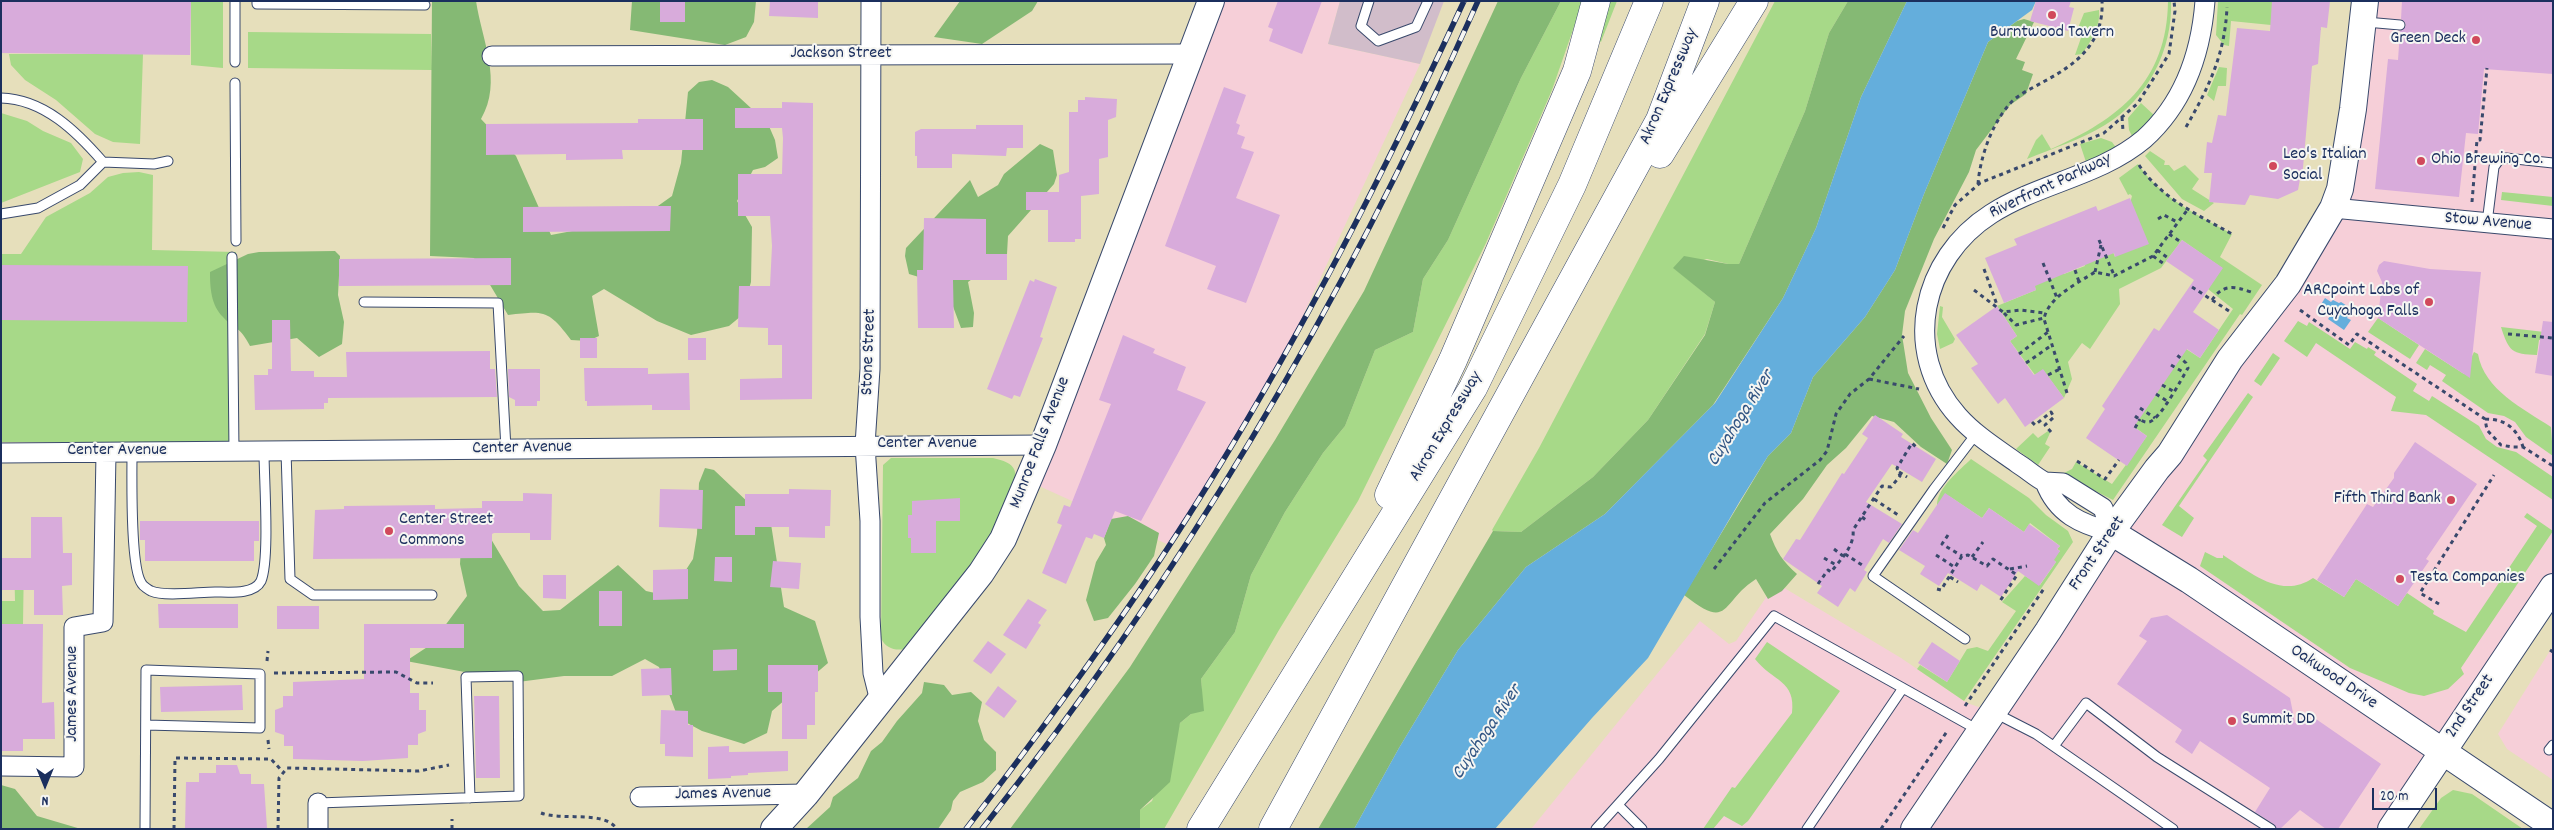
<!DOCTYPE html>
<style>
body{margin:0}
#map{position:relative;width:2554px;height:830px;overflow:hidden;background:#e6dfbb;font-family:Dekko,sans-serif}
canvas{display:block}
.frame{position:absolute;inset:0;border:2px solid #1b2f5e;pointer-events:none}
.north{position:absolute;left:20px;top:760px;width:50px;height:50px;-webkit-text-stroke:4px #f6f6f2;paint-order:stroke;rotate:180deg;font-size:14px;font-weight:700;line-height:20px;text-align:center;color:#1b2f5e}
.north::after{content:'';display:block;margin:auto;width:18px;height:22px;background:#1b2f5e;clip-path:polygon(50% 0,100% 100%,50% 72%,0 100%)}
.scale{position:absolute;left:2372px;top:788px;width:65px;height:22px;box-sizing:border-box;border:2px solid #1b2f5e;border-top:0;padding-left:6px;font-size:15px;line-height:18px;white-space:nowrap;color:#1b2f5e;-webkit-text-stroke:4px #f6f6f2;paint-order:stroke}
</style>
<div id="map">
<canvas width="2554" height="830"></canvas>
<div class="frame"></div>
<div class="north">N</div>
<div class="scale">20 m</div>
</div>
<script>
const g = document.querySelector('canvas').getContext('2d');
g.lineJoin = 'round';
function fillPath(path, color) { g.fillStyle = color; g.fill(path, 'evenodd'); }
function strokePath(path, color, width, dash) { g.strokeStyle = color; g.lineWidth = width; g.lineCap = dash ? 'butt' : 'round'; g.setLineDash(dash || []); g.stroke(path); }
function drawText(font, color, halo, rows, align = 'center') {
  g.font = font + ' Dekko,sans-serif'; g.lineWidth = 4; g.setLineDash([]); g.textBaseline = 'middle'; g.strokeStyle = halo; g.fillStyle = color; for (const [text, x, y, turn = 0] of rows) {
    g.save(); g.translate(x, y); g.rotate((+turn || 0) * Math.PI / 180); g.textAlign = isNaN(turn) ? turn : align; if (halo) g.strokeText(text, 0, 0); g.fillText(text, 0, 0); g.restore();
  }
}
const built = new Path2D(`
 M1211 1H1340L1328 44 1420 64 1280 365 1216 473 1169 545 1028 481Z
 M2365 1H2553V587L2391 829H1531L1700 621 1729 644 1736 641 1776 583 1901 658 1967 703 1993 712 2333 208Z
 M2553 646V780L2507 749 2498 734Z`);
const industrial = new Path2D(`
 M1340 1H1444L1420 64 1328 44Z`);
const green = new Path2D(`
 M191 1H223V68L191 65Z
 M1561 1H1583L1552 90 1486 243 1358 501 1279 630 1164 829H1140V810L1152 801 1180 723 1191 714 1202 693 1201 679 1235 632 1251 575 1285 512 1323 453 1345 426 1375 350 1413 332 1423 279 1448 240 1521 78Z
 M1610 1H1617L1601 42 1596 40Z
 M1775 1H1848L1829 33 1805 111 1739 264H1728L1707 259 1674 268 1715 302 1705 334 1648 420 1593 477 1521 532 1493 531 1492 530 1539 448Z
 M2168 1H2171C2173 50 2147 100 2105 125 2081 140 2053 148 2027 159L2036 140 2042 134 2051 149C2119 119 2167 82 2168 1Z
 M2218 1H2272L2320 27 2321 30 2231 21 2229 46 2224 45 2216 35Z
 M2099 10C2101 26 2091 41 2082 54L2075 55 2082 35 2076 33 2084 13Z
 M248 32 431 34 432 70 248 68Z
 M9 54H143L140 144 113 142 95 134 56 100 25 80 11 65Z
 M2219 67 2227 68 2226 86H2218L2214 101 2207 95Z
 M2141 103 2155 116 2133 138 2129 130 2128 118Z
 M1 113 27 121 43 131 71 143 83 159 80 172 1 203Z
 M2101 138 2112 142 2117 149 2086 162 2080 144Z
 M2150 151 2165 161 2164 165H2169L2174 171 2185 165 2199 179 2192 189 2214 203 2204 211 2182 199 2145 156Z
 M2138 164C2161 198 2196 214 2232 234L2220 257 2262 285 2242 315 2240 314 2113 500 2062 474 2072 469 2076 462 2112 484 2147 436 2130 424C2154 399 2167 378 2183 347L2200 358 2233 309 2208 289 2222 268 2182 240 2161 268 2119 289 2120 304 2090 349 2082 343 2068 362 2072 379 2064 398 2043 370 2035 375 2010 341 2017 336 1997 306 2036 290 2028 269 2057 257 2064 274 2085 266 2078 248 2107 237 2115 257 2132 196 2130 194 2128 195 2119 178Z
 M139 172 153 175 152 250 236 252 234 442H1V254H21L46 217 90 193 108 177 123 173Z
 M2502 192 2553 197V206L2501 200Z
 M1940 306 1943 307 1942 317 1955 339 1953 343 1940 349 1937 334Z
 M2378 318 2419 345 2410 359 2368 332Z
 M2298 321 2307 326 2309 322 2350 349 2355 342 2367 349 2368 347 2376 352 2374 355 2417 384 2413 391 2429 401 2432 396 2479 426 2486 439 2497 447 2516 452 2553 477V500L2426 415 2391 411 2396 397 2316 343 2307 357 2284 341Z
 M2501 327 2553 333V342L2539 340 2537 355C2512 354 2509 352 2501 327Z
 M2425 349 2464 374 2470 371V360L2474 352 2478 354C2484 390 2524 409 2551 427L2553 456 2526 437 2515 422 2504 416 2488 413 2442 381 2446 375 2430 365 2427 370 2416 363Z
 M2273 353 2280 358 2261 386 2254 381Z
 M2248 393 2253 397 2179 506 2194 518 2182 537 2162 525 2207 460 2203 456Z
 M2048 431 2050 433 2045 444 2050 447 2038 465 2016 449 2033 433 2038 438Z
 M891 458H993C1009 462 1018 465 1015 483L980 557 905 649C895 651 885 648 881 638L883 465Z
 M1971 459 2029 498 2046 515 2068 531 2073 542 1964 701 1917 669 1920 665 1947 682 1967 649 1977 647 1988 651 2016 611 2002 602 2025 576 2040 585 2056 562 2052 559 2060 551 2057 549 2060 546 2030 523 2024 532 1989 508 1982 518 1949 496 1941 507 1937 505C1937 488 1960 470 1971 459Z
 M2527 513 2553 531 2461 668 2464 674 2448 689 2424 696 2409 693 2381 681 2350 668 2200 566 2205 552 2217 558H2223V555C2250 572 2281 600 2313 578L2344 597 2356 579 2398 606 2407 593 2434 611 2433 614 2466 632 2537 526 2524 517Z
 M14 558H24L23 624H1V601H15Z
 M1767 642 1840 691 1748 821 1742 826 1724 816 1713 829H1703L1732 787 1735 788 1792 713C1796 680 1773 682 1755 659Z
 M2453 790 2472 794 2523 829H2419L2441 798Z`);
const forest = new Path2D(`
 M432 1H476C482 41 503 81 481 119L516 156 551 235 641 218 672 196 681 163 688 92 699 82 712 80 728 87 752 109 765 117 775 140 778 158 765 167 753 170 737 201 752 227 751 282 741 316 729 326 691 335 657 321 604 289 592 296 599 336 588 341 571 340C548 309 544 311 508 315L474 258 430 256Z
 M632 1H756L754 22 746 37 725 45 630 30Z
 M960 1H1038L1032 11 982 44 934 37Z
 M1498 1H1561L1521 78 1448 240 1423 279 1413 332 1375 350 1345 426 1323 453 1285 512 1251 575 1235 632 1201 679 1204 711 1191 714 1180 723 1170 782 1140 810V829H1010L1130 667 1275 440 1364 291Z
 M1848 1H1907L1861 97 1816 228 1783 298 1713 405 1605 514 1526 567 1458 650 1399 748 1354 829H1318L1493 531 1521 532 1593 477 1648 420 1705 335 1715 302 1673 268 1684 256 1728 264H1739L1805 111 1829 33Z
 M2024 19 2034 22 2016 59 2025 62 2022 70 2033 74 2026 94 2010 105 1976 150 1969 172 1934 239 1905 311 1902 335 1908 373 1931 418 1952 450 1947 464 1921 447 1894 422 1872 416 1846 448 1827 465 1803 499 1770 534C1776 551 1783 562 1797 574L1782 591 1768 599 1756 579C1720 602 1731 632 1684 595L1768 456 1791 433 1813 377 1865 317 1895 270 1924 194 1988 42 2017 21Z
 M1040 144 1053 150 1057 175 1054 184 1008 236 1007 254 968 282 974 313 973 327 961 328 945 285 909 274 905 256 906 248 970 180 978 197 998 185 1004 174Z
 M335 251 340 256 338 295 344 322 342 344 319 357 297 338 250 346C239 325 236 331 223 317 211 305 210 288 210 272L248 254 259 252Z
 M705 468 714 470 771 524 784 607 815 621 828 663 772 711 767 733 744 744 702 731 678 718 659 667 645 659 612 676H564L518 682 406 661 441 638 444 627 467 596 460 564 461 547 491 539 519 586 543 611 560 610 618 565 646 591 669 596 693 559 697 534 699 483Z
 M1128 516 1159 533 1154 556 1135 584 1108 618 1094 621 1086 600 1096 562 1106 545 1104 538 1111 519Z
 M924 682 944 685 952 695 971 692 982 702 978 721 984 740 996 752V770L983 782 960 792 953 801 951 810 938 829H806L830 807 833 797 858 778 871 751 882 742 897 721 922 693Z
 M1 785 15 789 37 816 81 829H1Z`);
const water = new Path2D(`
 M1907 1H2036L2032 10 1988 42 1924 194 1895 270 1865 317 1813 377 1791 433 1768 456 1740 501 1648 658 1592 718 1495 829H1354L1399 748 1458 650 1526 567 1605 514 1715 403 1783 298 1816 228 1861 97Z
 M2325 298 2331 302 2333 300 2339 303 2341 302 2352 309 2347 318 2351 320 2344 330 2328 319 2330 316 2320 306Z`);
const building = new Path2D(`
 M1 1H191L190 55 1 53Z
 M660 1H685V22H660Z
 M770 1H818V18L769 16Z
 M1278 1H1322L1302 54 1269 41 1273 29 1268 27Z
 M2036 1H2071L2069 7 2074 8 2068 31 2030 21Z
 M2272 1H2330L2327 28 2321 27 2318 64 2312 66 2302 179H2300L2298 190 2278 199 2250 195 2245 205 2209 202 2212 173H2204L2207 142 2212 143 2218 115 2226 116 2237 28 2270 31Z
 M2402 1H2553V74L2484 69 2478 134 2466 133 2459 197 2375 189 2388 59 2398 60 2400 31 2406 26 2405 22 2401 19Z
 M1224 87 1246 95 1236 123 1240 125 1237 134 1245 137 1241 148 1254 152 1236 198 1280 215 1246 303 1207 289 1216 266 1165 246Z
 M1085 97 1117 99 1116 117 1108 120V157L1099 159V194L1081 196V239H1075V242H1048V210H1026V192H1059V175L1069 172V112H1078V100H1085Z
 M782 102 813 103 812 399 740 400V379L782 378V345H768V328L738 327 739 286H770L772 246 770 216H738V174H782L783 138 782 128H735V108H782Z
 M638 119H703V150H622L623 159 566 160V154L486 155V124L638 123Z
 M976 125H1023V148H1007L1006 156 952 154V168H917V156H915V132L921 129H976Z
 M2130 198 2149 244 2115 257 2114 253 2035 286 2036 290 2004 303 1985 258 2017 245 2014 239 2096 206 2098 211Z
 M635 206H671L670 231 523 232V207Z
 M924 218 986 219V254H1007V280H953L954 328H918L917 270H923Z
 M2182 240 2223 268 2193 312 2219 330 2200 358 2187 349 2134 427 2147 436 2127 466 2086 438 2105 409 2102 406 2154 328 2159 331 2194 280 2166 261Z
 M511 258V285L339 286V259Z
 M2384 261 2430 269 2481 272 2470 378 2378 318 2382 282 2377 271 2379 265Z
 M1 265 188 266 187 322 1 320Z
 M1035 279 1057 287 1040 337 1043 338 1020 397 1014 395 1012 399 987 389 1030 280 1034 282Z
 M1997 306 2017 336 2010 341 2034 375 2043 369 2064 398 2025 427 2005 398 1998 404 1971 368 1978 364 1956 335Z
 M272 320H290L291 371H314V377H347L346 352 490 351V369H495L497 397 328 398V403H324V409L255 410 254 375H268V369H272Z
 M2543 321 2553 322V376L2535 373Z
 M1123 335 1155 349 1153 353 1186 367 1177 390 1206 402 1141 521 1115 511 1104 538 1094 534 1092 539 1086 537 1066 584 1042 573 1062 525 1057 523 1064 505 1070 507 1111 404 1099 400Z
 M580 338H597V358H580Z
 M688 338H706V360H688Z
 M584 368H648V374L689 373 690 410H652V405L587 406V401H585Z
 M508 369H540V401H537V406H515V400L509 397Z
 M1875 415 1903 434 1901 437 1936 459 1922 482 1892 464 1866 502 1902 524 1889 543 1883 539 1864 570 1867 572 1855 592 1850 588 1838 607 1817 593 1822 586 1783 559 1796 539 1800 540 1842 473 1844 474 1868 438 1862 434Z
 M2415 442 2477 484 2426 559 2429 561 2398 606 2356 579 2344 597 2317 580 2367 504 2373 507 2394 478V473Z
 M660 489 703 490 702 529 659 527Z
 M789 489 831 490 830 526H825V538L789 537V527H755V535H735V506H745V494H789Z
 M523 493 552 494 551 540H530V533H494L492 534V558L313 559 315 510 344 509V506L435 505V509L482 508V501H523Z
 M1945 493 1982 518 1989 508 2024 532 2029 524 2060 546 2057 549 2060 551 2054 560 2056 562 2039 586 2018 571 2001 597 1981 584 1977 591 1948 573 1939 586 1920 574 1925 566 1899 550 1913 530 1918 533Z
 M960 498V521H936V553H911V538H908V515H912V501Z
 M31 517H62L63 553H72V585L62 586 63 615H34V590H1V558H31Z
 M140 521H259V541H254V561H145V540H140Z
 M715 557H732V582L714 581Z
 M773 561 801 563 799 589 770 587Z
 M688 569V599L653 600V570Z
 M543 575H566V599L543 598Z
 M599 591H622V626H599Z
 M1028 599 1047 610 1038 623 1041 625 1026 649 1003 635Z
 M158 604H238V628H159Z
 M277 606H319V629H277Z
 M2167 615 2290 698 2295 723 2316 719 2381 764 2338 829H2326L2300 810 2280 829H2277L2274 824 2255 812 2270 788 2200 741 2192 754 2175 742 2182 730 2117 684 2147 641 2139 636 2151 618Z
 M2 624H43L42 703 54 702 55 739H23V751H1Z
 M364 624H464V648H410V693H419V710H426V731L418 734V745H408V758L363 761 293 759V746H284V735L275 732V710L283 707V696H293V682L364 679Z
 M988 641 1006 654 991 674 973 661Z
 M1932 642 1960 661 1947 682 1918 663Z
 M737 649V670L713 671V650Z
 M768 665H818V692H815V725H807V739H782V692H768Z
 M671 668 672 695 642 696 641 669Z
 M242 685 243 710 161 712 160 687Z
 M998 686 1017 701 1004 718 985 704Z
 M474 696H499L500 778H476Z
 M661 710 688 711V725H693V757L665 756V744H660Z
 M729 746V752L788 751V771L748 773V775L731 776V778L708 779V747Z
 M216 765H237L240 774H251V784H264L267 828 185 829 186 782H199V773H216Z`);
const path = new Path2D(`
 M2122 117 2123 131
 M2186 127C2209 87 2225 54 2227 7
 M2139 165C2161 198 2198 215 2232 234
 M1978 184C1980 158 1991 126 2008 106 2016 95 2031 89 2043 82 2077 64 2104 43 2102 1
 M2472 202 2477 140H2480L2487 68
 M2158 219 2164 215 2177 222
 M1943 228 1955 205 1980 183 2104 133 2138 103 2169 54 2175 11 2174 1
 M2169 234 2181 242
 M2099 240 2114 275
 M2157 250 2168 258
 M2153 256 2164 264
 M2043 263 2057 298
 M1984 269 1997 305
 M2075 270 2079 282
 M2095 272 2101 245
 M2192 287 2229 311
 M1974 290 2003 312 2021 310 2045 313
 M2212 300C2223 284 2234 286 2251 292
 M2300 310 2349 345 2357 334 2485 419 2487 430 2501 445 2512 447H2523L2553 466
 M2004 313 2016 325 2044 318
 M2508 334 2553 338
 M2019 354 2048 332
 M2026 363 2052 345
 M2171 365 2185 373
 M2048 375 2060 369
 M1869 379 1919 389
 M2162 385 2173 391
 M2067 393 2044 319C2048 297 2078 283 2095 272L2114 276 2153 256 2188 209
 M2156 394 2167 401
 M2140 408 2155 418
 M2135 416C2139 419 2144 423 2149 422 2160 420 2182 378 2188 368L2186 363 2177 355
 M2485 419C2505 419 2517 428 2523 447
 M2032 422 2035 425 2051 412 2054 417 2045 425 2051 432
 M2135 428 2140 419
 M2077 461 2105 479 2119 460
 M1899 472 1907 477
 M1874 499 1898 515
 M1862 517 1867 521
 M1948 535 1942 544 1962 556
 M1834 549 1843 556
 M1845 554 1862 565
 M1936 555 1956 568
 M1972 557 1983 542
 M1824 558 1836 565
 M1714 569 1765 503 1820 460 1827 451 1836 414 1850 394 1869 379 1904 336
 M2010 569 2027 566
 M1950 577 1958 582
 M1818 584 1828 570 1831 572C1840 560 1855 546 1853 530L1882 486 1891 487 1900 476 1897 468 1912 443 1916 447
 M1937 589 1941 590 1962 556 1968 555 1987 566 1993 559 2017 575 2000 601
 M2439 604 2420 593 2494 475
 M2550 650 2553 652
 M267 661 268 651
 M274 673 396 672 417 683H433
 M1965 706 2045 587
 M268 740 269 749
 M541 813C562 821 604 810 617 829
 M174 829 175 758 271 759 283 772
 M278 829 279 778 287 768 419 771 449 765
 M452 829V819
 M1881 829 1948 730`);
const lane = new Path2D(`
 M257 1V4L425 5
 M1369 1 1361 26 1378 41 1416 27 1428 1
 M2366 22 2400 25
 M235 62V1
 M235 83 236 241
 M1 98C44 99 77 132 103 162
 M1 214 38 208 80 185 103 162 154 164 168 161
 M2487 223 2494 167 2499 160 2506 158 2553 163
 M232 257 234 452
 M364 302 498 303 506 449
 M286 451 290 579 313 595H432
 M132 452C132 476 130 569 142 584 143 586 149 590 151 591 165 597 199 592 215 592 228 592 254 595 261 581 270 559 264 479 264 452
 M1965 639 1873 576 1934 489 1976 434
 M1995 713 2036 734 2173 829
 M2054 746 2086 703 2157 757 2271 829
 M2549 750 2553 745
 M318 803 519 796 518 676 466 677 470 798
 M1618 805 1642 829
 M145 829 146 670 260 674V728L146 725
 M1596 829 1659 759 1774 616 1978 730
 M1807 829 1903 688`);
const street = new Path2D(`
 M871 1 870 369 865 445 870 521V617L873 673 880 701
 M492 56 1189 54
 M2333 208 2553 229
 M1 453 1043 445
 M2045 482C2035 477 2027 469 2017 463 1996 448 1975 435 1958 416 1900 351 1922 258 1991 214 2039 183 2100 176 2144 139 2184 103 2201 53 2205 1
 M2045 482 2063 483 2103 508 2111 532C2081 524 2057 514 2045 482Z
 M1 766 74 767V627L103 622 106 453
 M640 797 806 794
 M318 803V829`);
const secondary = new Path2D(`
 M2111 532 2189 580 2553 826
 M774 829 806 794 981 573 1003 539 1043 445 1211 1
 M1914 829 2048 631 2111 532 2157 469 2170 454 2230 359 2288 284 2333 208 2340 189 2353 109 2365 1
 M2391 829 2553 587`);
const highway = new Path2D(`
 M1660 154 1754 1
 M1389 495 1453 360 1577 71 1596 1
 M1201 829 1473 388 1572 185 1649 1
 M1273 829 1660 120 1705 1`);
const rail = new Path2D(`
 M966 829C1055 713 1141 595 1217 470 1310 318 1389 163 1464 1
 M982 829C1183 576 1347 296 1478 1`);
const markers = [
 [2052,15,5,"#d1495b"],
 [2476,40,5,"#d1495b"],
 [2421,161,5,"#d1495b"],
 [2273,166,5,"#d1495b"],
 [2429,302,5,"#d1495b"],
 [2451,500,5,"#d1495b"],
 [389,531,5,"#d1495b"],
 [2400,579,5,"#d1495b"],
 [2232,721,5,"#d1495b"]
];
const poiNames = [
 ["Burntwood Tavern",2052,34,"center"],
 ["Green Deck",2466,40,"right"],
 ["Leo's Italian",2283,156],
 ["Social",2283,177],
 ["Ohio Brewing Co.",2431,161],
 ["ARCpoint Labs of",2419,292,"right"],
 ["Cuyahoga Falls",2419,313,"right"],
 ["Fifth Third Bank",2441,500,"right"],
 ["Center Street",399,521],
 ["Commons",399,542],
 ["Testa Companies",2410,579],
 ["Summit DD",2242,721]
];
const streetNames = [
 ["Jackson Street",841,55],
 ["Akron Expressway",1670,87,-67],
 ["Riverfront Parkway",2051,187,-25],
 ["Stow Avenue",2488,223,5],
 ["Stone Street",870,352,-88],
 ["Akron Expressway",1447,427,-59],
 ["Munroe Falls Avenue",1041,443,-69],
 ["Center Avenue",927,445],
 ["Center Avenue",522,449,-1],
 ["Center Avenue",117,452],
 ["Front Street",2098,554,-56],
 ["Oakwood Drive",2333,678,34],
 ["James Avenue",74,694,-90],
 ["2nd Street",2471,707,-56],
 ["James Avenue",723,795,-1]
];
const waterNames = [
 ["Cuyahoga River",1742,419,-58],
 ["Cuyahoga River",1488,733,-56]
];
fillPath(built, '#f6cfd8');
fillPath(industrial, '#d1bdca');
fillPath(green, '#a7d988');
fillPath(forest, '#85b974');
fillPath(water, '#64aedc');
fillPath(building, '#d8abdb');
strokePath(lane, '#39496c', 11);
strokePath(street, '#39496c', 21);
strokePath(secondary, '#39496c', 28);
strokePath(highway, '#39496c', 29);
strokePath(path, '#39496c', 3, [4, 4]);
strokePath(lane, '#fff', 9);
strokePath(street, '#fff', 19);
strokePath(secondary, '#fff', 26);
strokePath(highway, '#fff', 28);
strokePath(rail, '#1b2f5e', 5.5);
strokePath(rail, '#f6f6f2', 4, [11]);
for (const [x, y, r, color] of markers) { const dot = new Path2D(); dot.arc(x, y, r, 0, 2 * Math.PI); g.fillStyle = color; g.fill(dot); strokePath(dot, '#f6f6f2', 2); }
drawText('18px', '#1b2f5e', '#f6f6f2', poiNames, 'left');
drawText('18px', '#1b2f5e', '#f6f6f2', streetNames);
drawText('italic 19px', '#315584', '#f6f6f2', waterNames);
</script>
